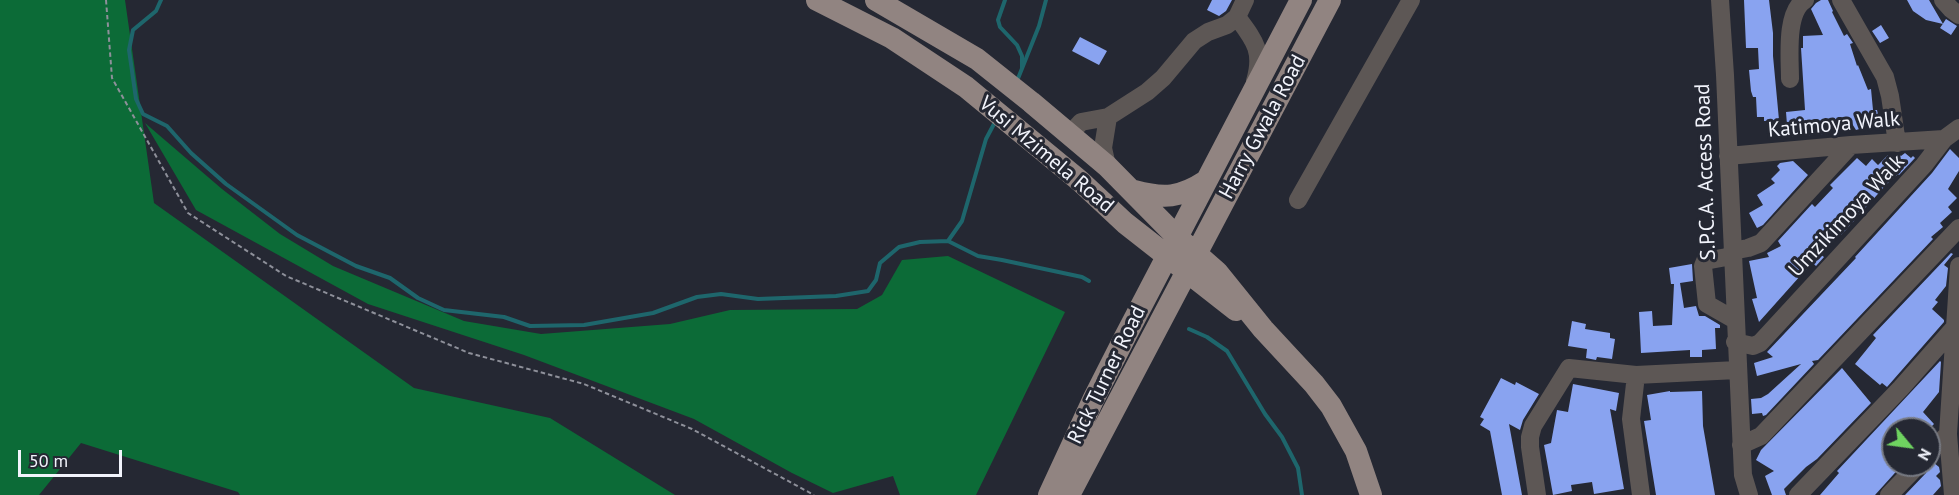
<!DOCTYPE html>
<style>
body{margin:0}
#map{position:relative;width:1959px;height:495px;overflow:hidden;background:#252833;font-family:"PT Sans",sans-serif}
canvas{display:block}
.north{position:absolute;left:1881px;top:417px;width:60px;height:60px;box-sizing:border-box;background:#252833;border:2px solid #777a83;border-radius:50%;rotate:119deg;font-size:16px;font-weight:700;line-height:24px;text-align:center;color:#f2f4fc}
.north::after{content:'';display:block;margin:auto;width:21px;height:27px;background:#6fd360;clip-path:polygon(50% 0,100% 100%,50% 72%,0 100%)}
.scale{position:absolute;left:18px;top:450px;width:104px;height:27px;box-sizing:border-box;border:3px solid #f2f4fc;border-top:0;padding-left:8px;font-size:18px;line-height:21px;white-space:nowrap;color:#f2f4fc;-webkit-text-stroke:4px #252833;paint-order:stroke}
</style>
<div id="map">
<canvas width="1959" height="495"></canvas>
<div class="north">N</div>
<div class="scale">50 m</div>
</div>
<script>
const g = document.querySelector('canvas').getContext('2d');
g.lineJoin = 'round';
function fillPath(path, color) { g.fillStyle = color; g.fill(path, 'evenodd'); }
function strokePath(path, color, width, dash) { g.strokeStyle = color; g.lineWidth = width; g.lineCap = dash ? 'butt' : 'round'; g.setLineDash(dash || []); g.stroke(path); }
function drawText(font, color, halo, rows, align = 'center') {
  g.font = font + ' "PT Sans",sans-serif'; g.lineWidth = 6; g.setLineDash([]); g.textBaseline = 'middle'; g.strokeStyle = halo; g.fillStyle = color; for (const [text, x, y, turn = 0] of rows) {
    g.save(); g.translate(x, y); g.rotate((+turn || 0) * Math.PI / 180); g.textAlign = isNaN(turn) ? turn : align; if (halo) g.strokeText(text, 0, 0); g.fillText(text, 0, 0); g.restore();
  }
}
const forest = new Path2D(`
 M0 0H125L154 203 414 388 550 418 675 495H240L238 492 81 443 39 495H0Z
 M145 123 222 189 280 234 333 266 464 321 541 334 670 324 730 310 857 309 882 295 902 260 948 256 1065 312 976 495H900L893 476 833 493 792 473 694 419 524 355 368 304 196 210Z`);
const stream = new Path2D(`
 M161 0 156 11 133 30 129 50 136 99 143 114 167 126 191 153 226 184 297 235 356 266 390 278 418 298 444 310 504 317 530 326 584 325 653 313 697 297 721 294 758 299 836 296 868 291 876 280 880 263 899 247 920 242 948 241 962 221 986 139 995 122
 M1005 0 998 20 1000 27 1017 45 1022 56V68
 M1017 81 1039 26 1046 0
 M948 241 978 256 1002 260 1082 277 1089 281
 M1189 329 1207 337 1227 351 1265 414 1282 437 1298 468 1302 495`);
const building = new Path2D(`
 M1212 0H1232L1226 11 1219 16 1207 10Z
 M1744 0H1769L1773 33V56L1779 120 1764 121V117H1757L1756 97H1753L1751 91 1749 70 1759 69 1758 48H1746Z
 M1821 0H1828L1833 11 1832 12 1844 36 1847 34 1853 43 1850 44 1857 66 1858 65 1868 90 1871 89 1873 110H1877L1880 123 1856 130 1851 122 1823 124V134L1788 137 1786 112 1805 110 1801 48H1803V36L1823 35 1811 9 1816 3Z
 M1907 0H1929L1943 24 1926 20 1913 11Z
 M1946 19 1957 26 1951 35 1940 28Z
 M1881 25 1889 38 1880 43 1872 31Z
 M1080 37 1107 51 1099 65 1072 51Z
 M1950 149 1959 158V171L1948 189 1957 198 1948 207 1952 212 1940 223 1943 227 1931 237 1933 239 1818 360 1812 361 1814 364 1766 415 1763 416 1762 413 1752 414 1751 399 1761 398 1768 394 1801 364 1757 376 1754 363 1773 357 1767 352 1856 258 1855 257 1932 173Z
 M1905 153 1911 158 1913 156 1915 158 1899 175 1898 174 1885 186 1843 233 1820 254 1824 257 1816 266 1813 263 1801 275 1759 322 1752 299 1757 298 1749 261 1769 257 1767 253 1781 246 1778 241 1812 204 1815 207 1833 188 1830 185 1857 158 1866 166 1872 159 1878 165 1888 155 1893 159 1898 154 1901 156Z
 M1793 161 1808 175 1763 225 1757 228 1749 213 1763 205 1757 195 1775 183 1771 179 1780 170 1777 166 1780 163Z
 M1951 253 1953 254 1944 265 1948 268 1946 286 1935 300 1938 302 1932 309 1944 320V322L1887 387 1882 383 1880 385 1855 364 1876 338 1873 335Z
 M1692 264 1693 281 1680 283 1684 308 1696 306 1699 316H1705L1720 325V328H1715L1716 349 1702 350V357H1690V350L1641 353 1639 312 1652 311 1653 326 1672 325 1674 284H1671L1669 268Z
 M1572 321 1586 324 1585 329 1610 333V338L1615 339 1612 359 1597 357 1596 360 1586 358 1587 349 1568 346Z
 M1940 361 1941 362 1939 392 1923 412 1934 424 1929 429H1893V440L1886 447 1893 453V465H1902L1875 495H1820L1839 473 1837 471Z
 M1842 368 1871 403 1817 459 1806 467 1784 489 1786 495H1772L1765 476 1774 471 1756 460 1761 450Z
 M1501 378 1515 385 1516 382 1539 394 1523 420 1520 430 1509 424 1522 495H1502L1490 431 1480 425 1484 419 1480 417Z
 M1573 384 1619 393 1616 411 1610 409 1624 489 1594 494 1592 482 1571 485 1572 491 1553 495 1544 445 1551 443 1557 410 1568 412Z
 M1670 391V392L1702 391 1703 426 1715 495H1656L1644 421 1651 420 1647 395Z
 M1934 463 1939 467 1940 472 1936 476 1940 480 1941 486 1933 495H1905L1926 473 1929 464Z`);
const path = new Path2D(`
 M106 0 112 78 188 213 286 276 469 353 584 384 692 429 814 495`);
const minor = new Path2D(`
 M1720 0 1725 75 1743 475 1749 495
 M1841 0 1885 77 1890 96 1897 143
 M1943 0 1951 9 1959 15
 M1237 17C1254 40 1264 51 1255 81
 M1790 79C1790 58 1785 12 1805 0
 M1069 135 1081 122 1108 117 1147 92 1163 78 1194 41 1208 32 1227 25 1237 17 1245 0
 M1728 156 1851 145 1944 139
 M1107 166 1103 148 1108 117
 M1298 200 1411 0
 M1732 251 1748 248 1761 243 1851 145
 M1732 256 1705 261 1703 266 1707 304 1735 320
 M1735 342 1753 346 1760 343 1924 165 1944 139 1959 128
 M1636 375 1631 419 1641 495
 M1741 445 1761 436 1959 228
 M1929 453 1948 434
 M1537 495 1530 447V437L1533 426 1569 368 1636 375 1737 370
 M1798 495 1901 388 1955 327
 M1889 495 1918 465
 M1953 495 1948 434 1959 266`);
const major = new Path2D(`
 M817 0 892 38 966 87 1080 181 1125 223 1236 310
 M876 0 977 59 1031 102 1107 166 1176 236 1217 272 1263 329 1314 384 1331 406 1356 451 1371 495
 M1134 191C1164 199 1180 198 1206 181
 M1049 495 1093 400 1125 337 1301 0
 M1069 495 1330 0`);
const streetNames = [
 ["Katimoya Walk",1834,125,-5],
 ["Harry Gwala Road",1263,127,-62],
 ["Vusi Mzimela Road",1046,155,40],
 ["S.P.C.A. Access Road",1706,172,-92],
 ["Umzikimoya Walk",1847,216,-47],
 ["Rick Turner Road",1107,375,-64]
];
fillPath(forest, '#0c6b37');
strokePath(stream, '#1e666c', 4);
fillPath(building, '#89a3f0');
strokePath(path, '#8e909a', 2, [4.5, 3]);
strokePath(minor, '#5d5755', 18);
strokePath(major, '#918481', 22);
drawText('21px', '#f2f4fc', '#252833', streetNames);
</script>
